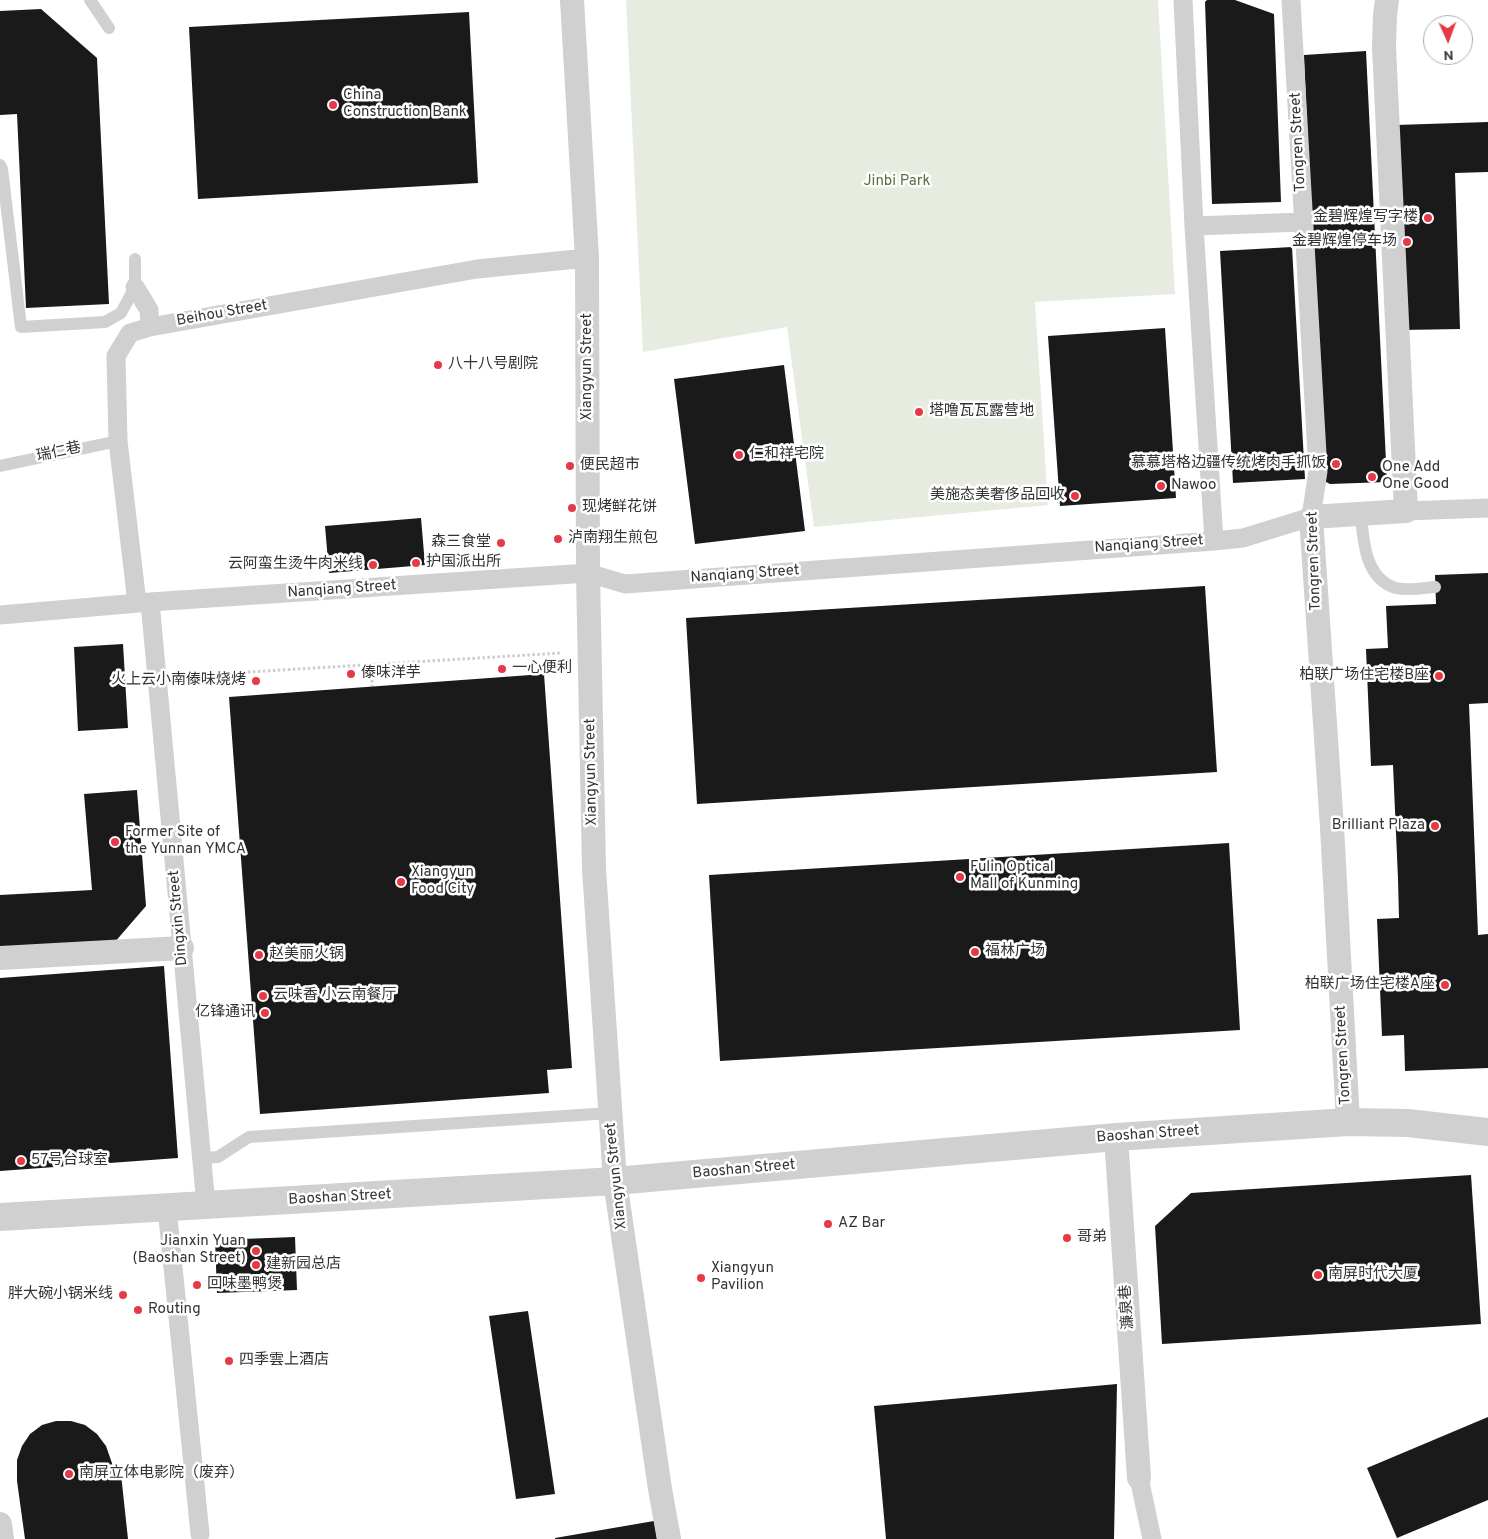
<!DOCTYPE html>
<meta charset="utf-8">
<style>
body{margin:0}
#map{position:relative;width:1488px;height:1539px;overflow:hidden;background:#fff;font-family:Overpass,sans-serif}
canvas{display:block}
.north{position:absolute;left:1423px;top:15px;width:50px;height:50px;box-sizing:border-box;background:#fff;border:1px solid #adadad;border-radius:50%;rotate:178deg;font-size:14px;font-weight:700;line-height:20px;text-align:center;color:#333}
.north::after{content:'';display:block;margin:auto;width:18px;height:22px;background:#e63946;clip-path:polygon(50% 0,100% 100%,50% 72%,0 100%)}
</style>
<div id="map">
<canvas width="1488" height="1539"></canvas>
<div class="north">N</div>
</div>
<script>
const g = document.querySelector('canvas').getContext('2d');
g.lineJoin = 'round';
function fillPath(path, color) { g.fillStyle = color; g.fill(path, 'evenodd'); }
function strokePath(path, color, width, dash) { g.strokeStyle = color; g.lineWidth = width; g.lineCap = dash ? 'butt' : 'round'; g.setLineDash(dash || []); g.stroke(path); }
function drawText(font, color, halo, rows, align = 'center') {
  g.font = font + ' Overpass,"Noto Sans SC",sans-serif'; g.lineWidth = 5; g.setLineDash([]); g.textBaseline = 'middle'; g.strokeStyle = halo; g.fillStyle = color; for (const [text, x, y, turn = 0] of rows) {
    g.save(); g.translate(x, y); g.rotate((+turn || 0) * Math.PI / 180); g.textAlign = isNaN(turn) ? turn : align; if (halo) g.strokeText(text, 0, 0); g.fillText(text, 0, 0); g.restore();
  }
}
const green = new Path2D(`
 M626 0H1158L1175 294 1035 302 1048 505 814 527 787 327 643 352Z`);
const building = new Path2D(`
 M1207 0H1235L1274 14 1281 202 1212 204 1205 2Z
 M41 9 97 58 109 304 26 308 17 114 0 115V11Z
 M469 12 478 183 198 199 189 27Z
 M1366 51 1387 482 1330 484 1326 482 1322 472 1304 55Z
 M1488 122V172L1455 173 1460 329 1402 330 1396 125Z
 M1292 247 1305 479 1233 483 1220 251Z
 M1165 328 1176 498 1060 506 1048 336Z
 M784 365 805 531 695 544 674 379Z
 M421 518 425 565 329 573 325 526Z
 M1488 573V703L1469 704 1478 935 1488 934V1068L1405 1071 1404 1035 1382 1036 1377 919 1399 918 1398 879 1393 765 1371 766 1366 649 1388 648 1386 606 1436 604 1435 575Z
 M1205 586 1217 772 697 804 686 618Z
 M123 644 128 728 78 731 74 647Z
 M544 674 572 1068 547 1070 549 1093 260 1114 229 697Z
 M137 790 146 906 114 943 0 950V895L92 890 84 794Z
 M1229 843 1240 1030 720 1061 709 875Z
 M164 966 178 1158 0 1171V978Z
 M1471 1175 1481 1324 1162 1344 1155 1226 1191 1193Z
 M295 1237 297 1290 217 1293 215 1240Z
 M528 1311 555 1494 516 1499 489 1316Z
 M1117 1384 1114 1539H886L874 1406Z
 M1488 1417V1500L1397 1538 1367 1468Z
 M56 1421H71L85 1425 97 1434 106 1446 113 1466 120 1465 128 1539H25L17 1481V1460L22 1446 30 1434 42 1425Z
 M654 1521 657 1539H555V1538Z`);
const path = new Path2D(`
 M372 675V686
 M183 676 561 653`);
const service = new Path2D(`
 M90 0 109 28
 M0 165 2 169 21 327 105 322 121 313 135 287V259
 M0 466 118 441
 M1361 514C1363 540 1365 579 1396 588 1408 591 1423 588 1435 587
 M202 1158 218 1157 249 1137 610 1113`);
const pedestrian = new Path2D(`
 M1183 0 1194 226 1214 541
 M1194 226 1303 222
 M135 287 149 310 150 327
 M1406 511 1488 508
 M150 602 206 1205
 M137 603 118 441 116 356 130 333 150 327 477 269 587 258
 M0 615 150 602 588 573 625 584 1214 541 1243 538 1311 517 1318 471 1291 0
 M167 1208 200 1534
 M1139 1478 1152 1539`);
const minor = new Path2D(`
 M572 0 587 258 588 573 594 869 615 1181 660 1489 669 1539
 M0 958 182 948
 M1348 1122 1332 827 1311 517 1406 511 1384 47 1385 15 1387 0
 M1116 1137 1139 1478
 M0 1524 2 1539`);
const tertiary = new Path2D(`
 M0 1217 615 1181 1116 1137 1348 1122 1408 1123 1488 1132`);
const markers = [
 [333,105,5,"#e63946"],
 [1428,218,5,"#e63946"],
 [1407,242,5,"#e63946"],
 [438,365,5,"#e63946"],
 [919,412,5,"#e63946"],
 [739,455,5,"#e63946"],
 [1336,464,5,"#e63946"],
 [570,466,5,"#e63946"],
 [1372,477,5,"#e63946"],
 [1161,486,5,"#e63946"],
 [1075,496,5,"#e63946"],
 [572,508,5,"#e63946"],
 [558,539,5,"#e63946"],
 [501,543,5,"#e63946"],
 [416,563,5,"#e63946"],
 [373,565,5,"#e63946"],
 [502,669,5,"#e63946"],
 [351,674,5,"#e63946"],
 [1439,676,5,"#e63946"],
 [256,681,5,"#e63946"],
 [1435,826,5,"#e63946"],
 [115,842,5,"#e63946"],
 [960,877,5,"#e63946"],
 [401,882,5,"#e63946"],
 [975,952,5,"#e63946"],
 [259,955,5,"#e63946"],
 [1445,985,5,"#e63946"],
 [263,996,5,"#e63946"],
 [265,1013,5,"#e63946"],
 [21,1161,5,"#e63946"],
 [828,1224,5,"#e63946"],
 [1067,1238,5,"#e63946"],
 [256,1251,5,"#e63946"],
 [256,1265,5,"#e63946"],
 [1318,1275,5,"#e63946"],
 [701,1278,5,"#e63946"],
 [197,1285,5,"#e63946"],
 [123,1295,5,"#e63946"],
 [138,1310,5,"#e63946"],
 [229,1361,5,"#e63946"],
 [69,1474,5,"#e63946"]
];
const poiNames = [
 ["China",343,96],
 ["Construction Bank",343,113],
 ["金碧辉煌写字楼",1418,218,"right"],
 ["金碧辉煌停车场",1397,242,"right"],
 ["八十八号剧院",448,365],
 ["塔噜瓦瓦露营地",929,412],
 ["仁和祥宅院",749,455],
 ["慕慕塔格边疆传统烤肉手抓饭",1326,464,"right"],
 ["便民超市",580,466],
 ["One Add",1382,468],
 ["One Good",1382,485],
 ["Nawoo",1171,486],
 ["美施态美奢侈品回收",1065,496,"right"],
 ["现烤鲜花饼",582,508],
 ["泸南翔生煎包",568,539],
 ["森三食堂",491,543,"right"],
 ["护国派出所",426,563],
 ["云阿蛮生烫牛肉米线",363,565,"right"],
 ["一心便利",512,669],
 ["傣味洋芋",361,674],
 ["柏联广场住宅楼B座",1429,676,"right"],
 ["火上云小南傣味烧烤",246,681,"right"],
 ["Brilliant Plaza",1425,826,"right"],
 ["Former Site of",125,833],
 ["the Yunnan YMCA",125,850],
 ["Fulin Optical",970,868],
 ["Mall of Kunming",970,885],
 ["Xiangyun",411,873],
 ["Food City",411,890],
 ["福林广场",985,952],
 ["赵美丽火锅",269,955],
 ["柏联广场住宅楼A座",1435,985,"right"],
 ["云味香 小云南餐厅",273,996],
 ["亿锋通讯",255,1013,"right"],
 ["57号台球室",31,1161],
 ["AZ Bar",838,1224],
 ["哥弟",1077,1238],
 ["Jianxin Yuan",246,1242,"right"],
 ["(Baoshan Street)",246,1259,"right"],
 ["建新园总店",266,1265],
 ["Xiangyun",711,1269],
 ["Pavilion",711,1286],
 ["南屏时代大厦",1328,1275],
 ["回味墨鸭煲",207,1285],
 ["胖大碗小锅米线",113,1295,"right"],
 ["Routing",148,1310],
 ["四季雲上酒店",239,1361],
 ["南屏立体电影院（废弃）",79,1474]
];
const streetNames = [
 ["Tongren Street",1299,142,-93],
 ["Beihou Street",222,314,-10],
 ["Xiangyun Street",588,367,-90],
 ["瑞仁巷",59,453,-12],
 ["Nanqiang Street",1149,545,-4],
 ["Tongren Street",1315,561,-92],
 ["Nanqiang Street",745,575,-4],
 ["Nanqiang Street",342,590,-4],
 ["Xiangyun Street",592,772,-91],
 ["Dingxin Street",179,918,-95],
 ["Tongren Street",1344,1055,-93],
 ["Baoshan Street",1148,1135,-4],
 ["Baoshan Street",744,1170,-5],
 ["Xiangyun Street",617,1176,-96],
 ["Baoshan Street",340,1198,-3],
 ["濂泉巷",1128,1307,-94]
];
const parkNames = [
 ["Jinbi Park",897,182]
];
fillPath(green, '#e6ecdf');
fillPath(building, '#1a1a1a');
strokePath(path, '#cdcdcd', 3, [2.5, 2.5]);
strokePath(service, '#d0d0d0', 12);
strokePath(pedestrian, '#d0d0d0', 19);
strokePath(minor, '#d0d0d0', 24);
strokePath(tertiary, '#d0d0d0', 28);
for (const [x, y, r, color] of markers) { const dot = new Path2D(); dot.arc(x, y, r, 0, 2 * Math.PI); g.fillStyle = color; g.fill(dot); strokePath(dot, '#fff', 2); }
drawText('15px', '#333', '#fff', poiNames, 'left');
drawText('15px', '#333', '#fff', streetNames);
drawText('15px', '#56703f', '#fff', parkNames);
</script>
